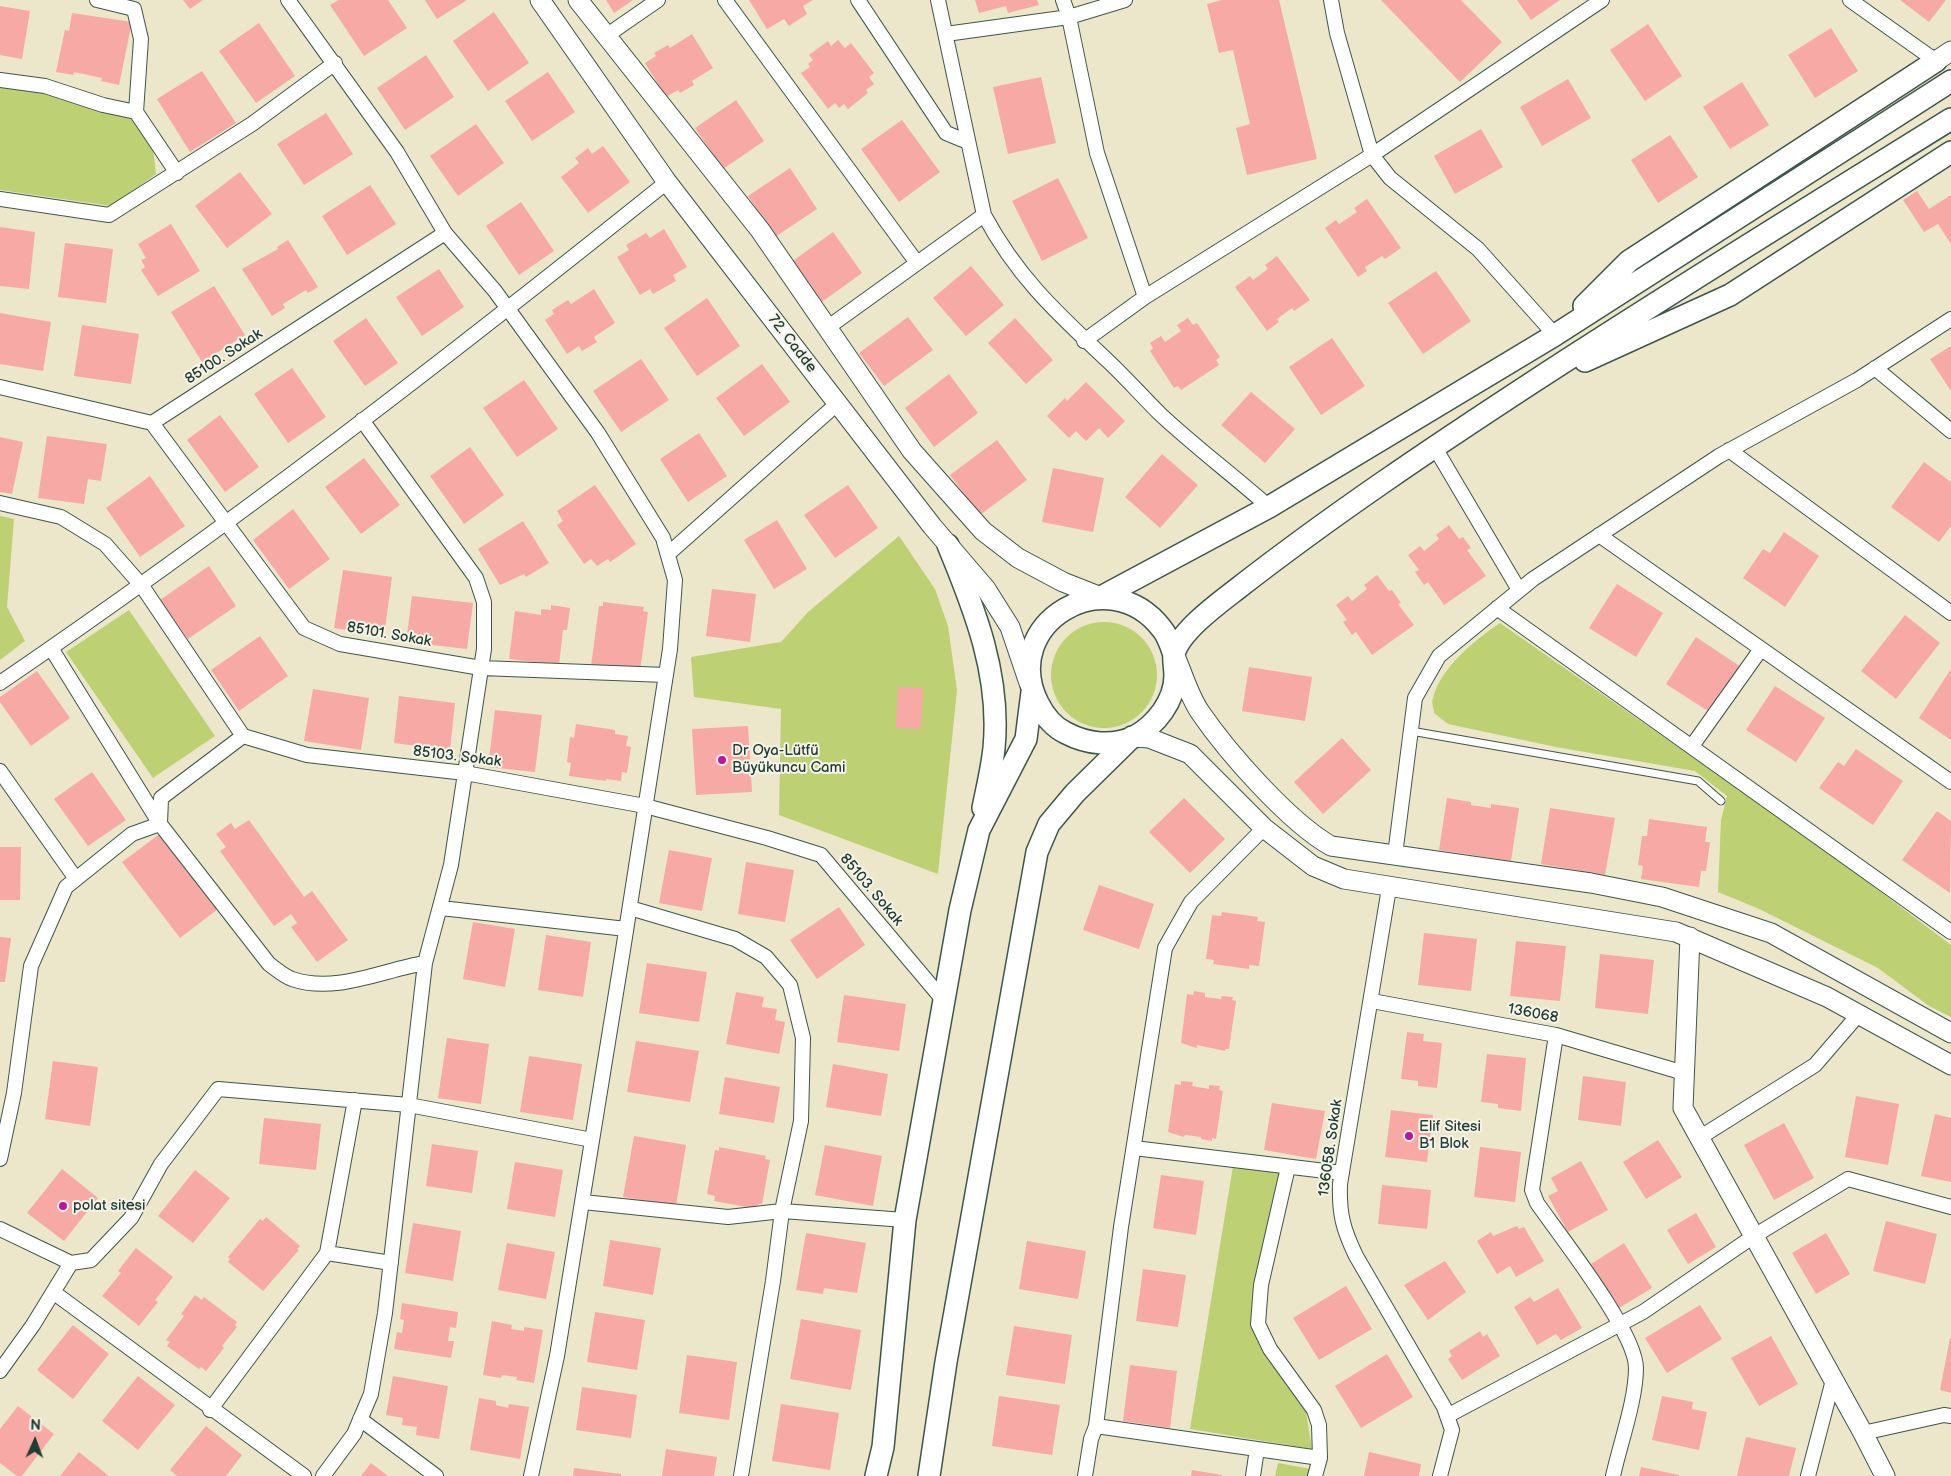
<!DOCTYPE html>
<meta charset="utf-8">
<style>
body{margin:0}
#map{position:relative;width:1951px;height:1476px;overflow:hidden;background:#ece6ca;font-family:"Balsamiq Sans",sans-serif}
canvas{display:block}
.north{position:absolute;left:10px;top:1416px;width:50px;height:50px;-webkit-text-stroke:4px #f7f3e8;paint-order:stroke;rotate:2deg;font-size:14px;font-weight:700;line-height:20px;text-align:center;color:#1f3d34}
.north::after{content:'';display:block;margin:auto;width:18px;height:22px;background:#1f3d34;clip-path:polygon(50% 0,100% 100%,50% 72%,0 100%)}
</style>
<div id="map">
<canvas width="1951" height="1476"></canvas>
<div class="north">N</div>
</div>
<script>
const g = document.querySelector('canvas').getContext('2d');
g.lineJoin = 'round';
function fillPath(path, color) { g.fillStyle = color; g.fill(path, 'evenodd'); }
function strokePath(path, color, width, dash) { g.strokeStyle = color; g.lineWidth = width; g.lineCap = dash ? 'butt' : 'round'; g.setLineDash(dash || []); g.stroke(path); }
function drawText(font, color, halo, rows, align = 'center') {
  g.font = font + ' "Balsamiq Sans",sans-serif'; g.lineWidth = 4; g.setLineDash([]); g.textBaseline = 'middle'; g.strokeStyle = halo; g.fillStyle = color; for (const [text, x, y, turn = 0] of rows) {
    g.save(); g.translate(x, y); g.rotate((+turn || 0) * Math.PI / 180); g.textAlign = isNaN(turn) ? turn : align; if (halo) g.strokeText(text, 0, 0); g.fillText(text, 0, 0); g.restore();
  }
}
const green = new Path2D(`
 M0 81 115 102 152 139 156 174 111 206 0 190Z
 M0 516 14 519 7 607 25 641 0 660Z
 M899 536 935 589 948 626 957 690 938 874 779 815 781 709 694 697 691 657 781 642 808 612Z
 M129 610 215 736 153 778 66 652Z
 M1051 675a53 53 0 1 1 106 0a53 53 0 1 1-106 0Z
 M1500 623 1820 846 1951 945V1017L1929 1006 1878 968 1757 908 1718 892 1721 820 1727 796 1695 771 1556 747 1448 724 1434 713C1434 709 1431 703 1433 698 1441 667 1475 640 1500 623Z
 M1233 1166 1280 1172 1254 1330 1306 1412 1312 1449 1190 1429Z
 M1278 1463 1311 1469 1310 1476H1275Z`);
const building = new Path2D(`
 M183 0H203L190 9Z
 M339 0H388L407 28 364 56 330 5Z
 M425 0H467L437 19Z
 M606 0H633L614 13Z
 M749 0H813L803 6 807 14 789 26 784 19 767 29Z
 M975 0H1037L1039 5 1008 13 1006 6 979 13Z
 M1222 0H1279L1317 159 1247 175 1236 128 1250 124 1233 50 1219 53 1207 4Z
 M1381 0H1461L1502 42 1460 82Z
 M1517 0H1560L1531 20Z
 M1900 0H1946L1929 22Z
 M0 6 30 11 22 59 0 55Z
 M494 12 529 63 488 91 453 41Z
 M72 13 132 22 119 85 101 81 102 78 74 72 73 75 56 72 65 30 69 31Z
 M259 23 295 76 256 103 219 51Z
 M1648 24 1682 76 1645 101 1610 50Z
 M1831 28 1858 71 1815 98 1788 55Z
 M692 34 713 68 692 81 694 85 680 93 678 90 666 97 645 63 656 56 654 53 668 45 670 48Z
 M838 40 845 48 851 43 874 73 869 77 874 84 866 90 868 93 848 109 844 104 839 108 835 103 828 109 801 73 810 67 808 64 813 60 809 55 828 41 831 46Z
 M426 55 454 97 405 130 377 88Z
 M202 71 236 123 190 152 157 99Z
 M548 72 575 112 532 141 505 101Z
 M1041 77 1056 143 1008 154 993 87Z
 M1568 79 1591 118 1542 146 1520 107Z
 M1742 82 1769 125 1730 149 1703 107Z
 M736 100 764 141 723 169 695 128Z
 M326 113 353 154 304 185 277 144Z
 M902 120 940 172 899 202 861 149Z
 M476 124 504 163 458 196 430 156Z
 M1481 129 1503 167 1455 194 1434 156Z
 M1670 135 1698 177 1658 203 1631 160Z
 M603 146 630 182 588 213 561 177 579 163 575 158 588 148 592 154Z
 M790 168 817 209 775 237 748 196Z
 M240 172 272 214 227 248 195 206Z
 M1058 178 1088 238 1042 261 1012 201Z
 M370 185 396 224 347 255 322 216Z
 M1917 191 1929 209 1951 195V244L1938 224 1924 232 1903 200Z
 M1367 199 1401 248 1385 259 1382 256 1365 267 1367 271 1358 277 1325 228 1336 220 1339 224 1357 212 1354 208Z
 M521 202 554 251 519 275 486 226Z
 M171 224 200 271 158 296 141 270 145 267 141 260 146 258 138 244Z
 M0 227 35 232 29 289 0 286Z
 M664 229 687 267 673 275 676 281 653 294 650 289 640 295 617 257 629 250 626 245 646 233 650 238Z
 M833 232 862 273 819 304 790 263Z
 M288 240 318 287 308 293 306 290 283 304 285 308 272 316 242 269 278 249 277 247Z
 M65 243 113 249 106 303 58 297Z
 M1277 256 1310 300 1294 311 1292 308 1277 319 1279 322 1267 331 1235 287 1250 276 1253 280 1268 269 1265 265Z
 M971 266 1004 305 966 336 933 298Z
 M439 269 464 307 422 336 396 297Z
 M1436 271 1471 321 1423 354 1388 303Z
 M214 286 245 335 202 362 171 312Z
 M594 289 615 323 594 337 597 342 582 351 579 346 567 354 545 320 554 314 552 310 568 300 571 304Z
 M707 298 740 346 697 376 664 328Z
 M0 313 51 322 43 371 0 364Z
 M908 317 933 350 884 386 859 353Z
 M366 318 398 363 365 386 333 341Z
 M1015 318 1053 360 1026 384 988 343Z
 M1188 318 1193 325 1197 323 1220 357 1216 360 1219 365 1181 390 1178 386 1174 388 1150 351 1153 348 1150 343 1161 336 1165 342 1181 331 1177 325Z
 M82 325 139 334 131 384 74 376Z
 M1332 338 1365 386 1321 415 1289 367Z
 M1951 346V391L1930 359Z
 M641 359 669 400 621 432 593 391Z
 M762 364 790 402 744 436 716 398Z
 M292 368 326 417 288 443 254 394Z
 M949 374 978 413 934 447 905 408Z
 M524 380 558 429 517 457 483 408Z
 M1086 382 1125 421 1108 438 1099 428 1086 441 1076 431 1069 438 1047 416 1065 398 1067 401Z
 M1251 392 1295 429 1265 463 1221 425Z
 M220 415 259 467 225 492 187 440Z
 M699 433 727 476 688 502 660 459Z
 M47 436 107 444 101 481 88 479 84 504 38 498Z
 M0 437 23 442 12 494 0 492Z
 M997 440 1027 480 980 515 950 475Z
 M470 447 504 495 464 524 430 476Z
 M1162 454 1198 485 1160 528 1125 497Z
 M364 458 400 505 361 534 325 487Z
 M1924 462 1951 482V526L1939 542 1891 507Z
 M1053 468 1104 478 1093 532 1042 522Z
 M150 476 185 526 140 557 106 508Z
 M595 485 636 544 610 562 608 559 597 566 591 559 584 564 557 525 563 521 557 511Z
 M848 485 878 528 835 558 804 515Z
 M293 509 330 559 289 589 253 540Z
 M777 520 807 569 774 589 744 540Z
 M523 521 549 563 526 577 524 574 500 585 478 549Z
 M1449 525 1459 539 1463 537 1471 548 1467 550 1486 576 1444 605 1428 582 1424 585 1415 572 1419 570 1408 555 1420 546 1424 551 1439 539 1436 535Z
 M1784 532 1819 556 1785 607 1743 578 1763 549 1770 553Z
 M209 566 236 606 188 639 160 600Z
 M343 570 392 577 384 636 334 628Z
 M1377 575 1389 591 1392 590 1401 603 1398 604 1414 625 1372 655 1356 632 1352 635 1343 622 1347 620 1336 605 1348 596 1352 601 1367 589 1364 585Z
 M1617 584 1663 613 1636 657 1589 628Z
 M712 589 756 594 750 642 706 636Z
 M412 596 473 603 467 649 406 642Z
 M603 602 644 607 643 611 648 612 640 672 591 666 599 606H603Z
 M551 605 570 608 567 630H563L559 665 509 659 515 611 541 615V609L551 610Z
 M1905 615 1940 643 1896 699 1861 671Z
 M260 636 288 676 239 711 211 670Z
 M1696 637 1741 667 1711 713 1666 684Z
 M1249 667 1312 677 1305 721 1242 711Z
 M1951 669V740L1919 718Z
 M37 671 70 718 31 746 0 702V697Z
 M1775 686 1825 718 1796 762 1746 730Z
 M898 687 923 688 921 729 896 728Z
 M313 689 369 698 361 750 304 741Z
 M399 696 455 703 450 750 394 743Z
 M495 710 542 715 535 772 488 767Z
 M576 724 615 730V734L628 736 626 746 631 747 627 773 622 772 621 781 606 779V781L569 776 571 763 567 762 570 737 574 738Z
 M748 726 752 792 696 795 692 729Z
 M1342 738 1371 770 1323 814 1294 782Z
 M1856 749 1903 781 1873 825 1819 788 1838 762 1844 766Z
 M92 772 126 820 88 846 54 799Z
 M1184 798 1225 839 1190 873 1149 832Z
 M1447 798 1471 802V805L1491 808V804L1519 808 1511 861 1439 850Z
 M1550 808 1615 818 1605 875 1541 864Z
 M1937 811 1951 821 1950 893 1902 860Z
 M1649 819 1707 827 1705 842H1710L1706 871H1701L1699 887 1641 879 1643 866 1638 865 1642 836H1647Z
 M249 820 304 897 312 891 348 940 317 962 291 927 297 923 291 914 274 926 220 851 226 847 216 834 231 823 235 829Z
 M161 833 218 909 180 938 122 862Z
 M0 847H21L20 900H0Z
 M669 850 712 858 702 911 659 903Z
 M746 862 794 870 785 922 738 914Z
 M1099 885 1154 904 1139 949 1083 930Z
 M839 907 865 945 817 979 790 940Z
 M1222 912 1258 917 1257 921 1265 922 1259 966 1249 965V969L1213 964 1214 960 1206 959 1212 915 1221 916Z
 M473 922 515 929 505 987 463 979Z
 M1424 933 1477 939 1471 991 1418 985Z
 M546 935 591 942 583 997 538 990Z
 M0 937 11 938 5 982H0Z
 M1516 941 1566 946 1560 1001 1510 996Z
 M1600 954 1654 960 1648 1014 1595 1008Z
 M647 963 707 972 699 1022 639 1013Z
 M1194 991 1205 993V997L1221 999 1222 996 1233 997 1232 1000 1236 1001 1229 1049H1225V1051L1197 1045V1048L1181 1043 1187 994 1193 995Z
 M736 992 764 997 762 1007 777 1009 775 1020 785 1022 779 1054 726 1044Z
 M844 995 906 1004 899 1051 837 1042Z
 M1407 1032 1424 1034 1423 1041 1442 1043 1437 1088 1418 1086V1081L1401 1079Z
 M447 1038 489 1044 481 1104 438 1098Z
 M636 1041 699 1051 690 1102 627 1092Z
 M1487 1054 1526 1058 1521 1111 1498 1108V1104L1481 1102Z
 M529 1056 582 1064 573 1120 520 1112Z
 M53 1061 98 1067 90 1126 45 1119Z
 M833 1064 888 1074 881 1116 826 1107Z
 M1583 1076 1626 1082 1621 1126 1578 1120Z
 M725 1077 780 1087 774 1123 719 1114Z
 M1181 1081 1193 1082 1192 1086 1209 1089V1085L1220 1086 1219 1090 1223 1091 1216 1139 1212 1138V1141L1201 1139V1137L1185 1135 1184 1137 1168 1132 1175 1084 1181 1085Z
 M1856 1096 1899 1104 1888 1165 1845 1157Z
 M1272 1103 1325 1111 1316 1159 1264 1150Z
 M1391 1110 1433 1115 1427 1162 1385 1157Z
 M1935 1114 1951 1118V1182L1921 1176Z
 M264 1118 321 1124 316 1170 259 1164Z
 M1784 1123 1814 1178 1774 1200 1744 1145Z
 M634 1136 686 1145 676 1206 623 1197Z
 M1658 1140 1682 1177 1646 1199 1623 1162Z
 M432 1144 478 1151 472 1193 426 1186Z
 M825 1145 882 1156 873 1206 815 1195Z
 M719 1147 766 1156 765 1159 770 1160 762 1204H758L757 1209 714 1201 715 1196 707 1194 715 1150 719 1151Z
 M1480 1147 1521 1152 1515 1202 1474 1197Z
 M1581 1161 1608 1210 1568 1232 1548 1196 1558 1191 1551 1178Z
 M515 1162 563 1170 555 1217 507 1209Z
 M62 1169 98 1198 64 1241 27 1213Z
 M195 1170 230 1198 193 1243 158 1216Z
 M1161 1175 1204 1181 1196 1235 1153 1228Z
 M1382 1185 1431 1190 1427 1229 1378 1224Z
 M1696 1213 1716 1247 1688 1264 1667 1230Z
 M266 1217 300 1246 297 1249 299 1250 263 1291 228 1262 230 1259 228 1257 260 1219 263 1221Z
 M1886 1221 1937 1234 1925 1284 1873 1271Z
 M413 1223 461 1231 453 1281 405 1273Z
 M1517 1226 1519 1229 1524 1227 1544 1261 1516 1277 1510 1266 1497 1274 1477 1241 1491 1232 1493 1236Z
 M806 1233 866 1243 857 1293 824 1288 823 1294 796 1290Z
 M1826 1233 1850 1274 1816 1294 1792 1253Z
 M610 1240 661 1248 653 1295 603 1286Z
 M1027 1241 1086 1251 1078 1299 1019 1289Z
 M507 1243 555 1252 546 1299 498 1290Z
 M1624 1243 1652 1288 1619 1308 1591 1264Z
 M136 1248 173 1277 155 1300 158 1302 139 1326 102 1296 121 1273 118 1271Z
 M1445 1261 1466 1292 1428 1320 1404 1285Z
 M1143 1269 1186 1275 1178 1327 1136 1321Z
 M1346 1286 1372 1329 1319 1360 1293 1318Z
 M1558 1288 1582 1328 1561 1340 1556 1334 1537 1345 1514 1307 1530 1297 1534 1302Z
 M195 1295 202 1300 204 1297 237 1322 235 1325 237 1327 222 1346 224 1348 206 1371 201 1367 199 1369 167 1346 170 1342 166 1340 184 1316 181 1314Z
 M402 1303 458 1312 456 1328 450 1327 448 1341H454L451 1358 394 1349 397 1332 402 1333 404 1320 400 1319Z
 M1700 1305 1722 1339 1667 1373 1645 1338Z
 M595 1312 645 1320 637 1370 587 1362Z
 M801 1319 861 1330 851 1390 790 1379Z
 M492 1321 512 1325 511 1329 524 1331V1327L543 1330 534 1383 516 1380 517 1377 502 1375 501 1378 483 1375Z
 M73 1325 109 1354 73 1399 37 1370Z
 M1014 1326 1072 1335 1065 1384 1006 1375Z
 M1480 1331 1483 1337 1487 1334 1500 1356 1462 1380 1448 1359 1452 1356 1449 1351Z
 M1771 1336 1798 1384 1759 1406 1731 1358Z
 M1950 1338H1951V1393L1940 1390Z
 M1387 1354 1413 1397 1361 1428 1335 1386Z
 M687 1355 737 1362 729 1420 679 1413Z
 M1130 1365 1177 1371 1170 1428 1123 1421Z
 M138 1376 175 1405 138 1450 102 1421Z
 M393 1376 448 1386 439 1439 416 1435 417 1427 402 1425 403 1418 386 1415Z
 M582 1387 637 1395 631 1438 576 1430Z
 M999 1396 1060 1405 1052 1455 992 1446Z
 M1662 1396 1693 1402 1692 1409 1707 1412 1699 1450 1652 1440Z
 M479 1398 496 1401V1405L508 1408 509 1404 529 1407 520 1459 470 1450Z
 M781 1404 839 1413 830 1470 772 1461Z
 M18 1406 54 1434 22 1476H17L0 1463V1429Z
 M206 1426 242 1455 226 1476H177L170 1470Z
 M1746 1437 1796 1448 1789 1476H1737Z
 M666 1449 717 1457 714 1476H662Z
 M79 1452 109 1476H60Z
 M1369 1452 1421 1464 1419 1476H1364Z
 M371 1463 388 1476H361Z
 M1641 1467 1679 1475V1476H1639Z
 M574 1468 621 1474V1476H573Z
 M1192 1470 1222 1475V1476H1191Z`);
const lane = new Path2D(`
 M1411 731 1698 781 1721 801`);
const street = new Path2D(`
 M97 0 134 9 141 39 136 112
 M288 0 397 152 445 233 495 291 598 433 663 538 675 580 670 649 623 950 557 1356 531 1476
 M725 0 917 263
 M858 0 946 133 968 142
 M938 0 984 215C1018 278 1057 313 1108 361 1126 378 1142 396 1159 413 1194 446 1233 475 1269 507
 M1063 0 1069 17 1097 153 1145 297
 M1331 0 1337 33 1372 155 1390 178 1478 249 1555 335
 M1850 0 1936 61
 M946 34 1069 17 1125 0
 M606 36 658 0
 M0 80 45 86 103 105 136 112 177 173
 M0 199 109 215 252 124 335 63
 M827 328 984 215
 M1084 341 1145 297 1372 155 1602 0
 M1875 368 1951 431
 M0 387 152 423 445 233
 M152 423 304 628 340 644 481 668 666 675
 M1434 446 1519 590
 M1729 450 1951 613
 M0 503 61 517 105 544 142 586 243 736 307 755 465 773 645 806 767 838 821 855 944 1001
 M1599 535 1951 782
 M668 554 838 403
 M1497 608 1951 932
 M0 683C230 526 450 356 667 182
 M243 736 161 798 160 824 269 964C276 969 284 976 292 979 336 994 382 970 425 963
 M1692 746 1761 649
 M0 771 76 879
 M1395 855 1415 698 1439 656 1533 579 1719 456 1857 380 1951 319
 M1389 888 1340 1184C1339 1214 1343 1229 1356 1256L1444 1407 1452 1430 1440 1476
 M441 908 626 929
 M630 908 735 939 766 957 790 985 803 1038 801 1121 782 1211 773 1281 741 1476
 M1372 1001 1556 1035 1684 1073
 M1556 1035 1532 1190 1537 1203C1560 1236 1636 1332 1636 1368 1636 1400 1620 1444 1613 1476
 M1699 1138 1815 1065 1859 1014
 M1134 1148 1342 1173
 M0 1159 14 1093 31 966 66 887 132 834 160 824 51 648
 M1288 1167 1261 1285 1258 1324 1270 1349 1314 1410 1319 1425 1320 1458 1315 1476
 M583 1202 728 1217 782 1211 905 1220
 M0 1229 71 1263
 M327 1253 391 1263
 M53 1292 304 1476
 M0 1371 33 1325 71 1263 91 1260 131 1218 161 1164 218 1089 409 1105 592 1140
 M210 1410 327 1253 355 1100
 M1447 1416 1643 1312 1754 1236 1848 1179 1951 1207
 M360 1419 436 1476
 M1096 1426 1320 1458
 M1863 1433 1944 1415 1951 1416
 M323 1476 354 1434 371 1394 385 1313 425 963 451 865 484 649V602L476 578 362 420
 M1085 1476 1091 1439 1096 1426 1121 1227 1165 948 1191 902 1264 828
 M1253 1476 1257 1449
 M1808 1476 1833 1380`);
const secondary = new Path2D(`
 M540 0 667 182 932 526 986 589 1010 627 1029 683
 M578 0 760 230 912 451 983 531 1018 558 1063 582 1101 597
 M1936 61 1951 51
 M1175 656C1183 674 1189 696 1200 712 1228 753 1289 822 1331 846L1591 883 1662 897 1771 933 1951 1033
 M1132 737 1149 738 1190 754 1264 828 1313 866 1344 879 1676 932 1827 997 1951 1065
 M1690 937 1683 1108 1863 1433 1885 1476`);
const primary = new Path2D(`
 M1584 306 1629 261 1936 61
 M1585 361 1730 295 1951 152
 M948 545C975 610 1001 676 994 748 992 768 987 788 983 808
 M1101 597 1269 507 1555 335 1951 81
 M1174 655C1171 646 1168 636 1162 629 1108 558 998 623 1038 703 1044 715 1053 727 1066 733 1087 744 1112 747 1134 737 1156 725 1175 701 1175 675 1175 669 1173 660 1174 654 1180 631 1219 603 1237 589 1332 515 1432 448 1533 382 1671 292 1811 206 1951 119
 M876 1476 883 1447 905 1220 960 910 979 830 1026 739 1032 692
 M929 1476 946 1362 1037 852 1049 824 1075 793 1132 737`);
const markers = [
 [722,760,5,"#b5179e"],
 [1409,1136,5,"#b5179e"],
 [63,1206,5,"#b5179e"]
];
const streetNames = [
 ["72. Cadde",792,344,52],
 ["85100. Sokak",224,357,-33],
 ["85101. Sokak",389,635,10],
 ["85103. Sokak",457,757,7],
 ["85103. Sokak",871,890,50],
 ["136068",1533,1014,11],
 ["136058. Sokak",1331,1148,-82]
];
const poiNames = [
 ["Dr Oya-Lütfü",732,751],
 ["Büyükuncu Cami",732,768],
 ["Elif Sitesi",1419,1127],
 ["B1 Blok",1419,1144],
 ["polat sitesi",73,1206]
];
fillPath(green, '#bdd174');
fillPath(building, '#f7aaa5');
strokePath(lane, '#3e564a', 9);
strokePath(street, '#3e564a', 16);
strokePath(secondary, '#3e564a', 21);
strokePath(primary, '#3e564a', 24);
strokePath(lane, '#fff', 7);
strokePath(street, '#fff', 14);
strokePath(secondary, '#fff', 19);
strokePath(primary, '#fff', 21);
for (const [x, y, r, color] of markers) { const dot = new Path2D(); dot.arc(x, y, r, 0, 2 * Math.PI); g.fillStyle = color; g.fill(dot); strokePath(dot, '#f7f3e8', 2); }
drawText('15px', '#1f3d34', '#f7f3e8', streetNames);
drawText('15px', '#1f3d34', '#f7f3e8', poiNames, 'left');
</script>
